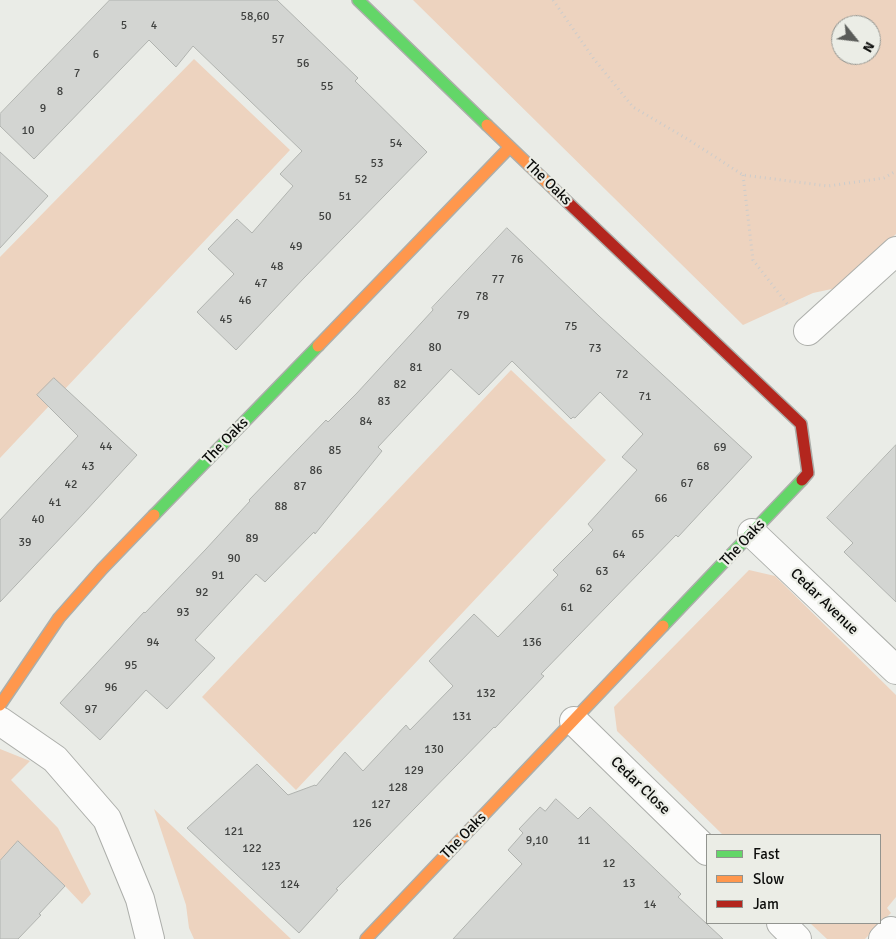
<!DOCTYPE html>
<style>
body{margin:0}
#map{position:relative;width:896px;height:939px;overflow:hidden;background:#eaece7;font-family:Signika,sans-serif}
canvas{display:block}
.legend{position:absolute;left:706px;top:834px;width:175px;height:90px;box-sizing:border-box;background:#ebede6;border:1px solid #92948f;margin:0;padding:6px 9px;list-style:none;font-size:15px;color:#0d0e0c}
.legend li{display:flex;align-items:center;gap:10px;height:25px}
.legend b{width:25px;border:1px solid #92948f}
.north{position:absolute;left:831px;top:15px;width:50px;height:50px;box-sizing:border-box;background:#ebede6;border:1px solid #92948f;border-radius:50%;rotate:119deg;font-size:14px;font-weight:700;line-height:20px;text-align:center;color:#0d0e0c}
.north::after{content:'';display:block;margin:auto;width:18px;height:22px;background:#5a5c59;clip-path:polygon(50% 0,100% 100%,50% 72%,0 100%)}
</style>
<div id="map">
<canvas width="896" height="939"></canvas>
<ul class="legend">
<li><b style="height:6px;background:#63d668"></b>Fast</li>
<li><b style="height:6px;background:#ff974d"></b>Slow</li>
<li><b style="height:6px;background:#b3261e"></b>Jam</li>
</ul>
<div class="north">N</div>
</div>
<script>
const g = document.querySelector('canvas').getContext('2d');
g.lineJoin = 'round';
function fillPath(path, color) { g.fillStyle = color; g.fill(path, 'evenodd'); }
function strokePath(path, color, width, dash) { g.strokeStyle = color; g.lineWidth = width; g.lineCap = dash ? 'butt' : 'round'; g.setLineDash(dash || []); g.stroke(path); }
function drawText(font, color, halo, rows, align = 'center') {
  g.font = font + ' Signika,sans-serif'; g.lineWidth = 4.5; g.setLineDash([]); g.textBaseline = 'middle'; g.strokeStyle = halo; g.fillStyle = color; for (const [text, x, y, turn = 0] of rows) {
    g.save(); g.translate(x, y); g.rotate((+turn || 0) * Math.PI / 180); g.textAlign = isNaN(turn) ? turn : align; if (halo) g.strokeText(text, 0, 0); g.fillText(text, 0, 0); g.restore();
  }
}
const green = new Path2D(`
 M413 0H896V234L841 287 813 293 743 325ZM841 25H871V55H841Z
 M194 59 290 150 0 458V257Z
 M511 370 606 460 296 790 202 697Z
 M749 570 775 576 896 695V897L887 908 891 913 865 939H827L810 923H880V835H723L617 731 614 707Z
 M0 749 30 761 11 780 58 828 91 894 82 904 65 886 18 841 0 861Z
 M154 809 291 939H194L189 928 186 905Z`);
const building = new Path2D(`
 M110 0H277L358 78 355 81 427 152 304 278 236 350 197 312 234 274 208 249 237 219 252 233 293 186 280 174 302 151 193 46 176 67 149 40 34 159 0 126V114Z
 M0 152 48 196 0 248Z
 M507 228 599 316 752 457 678 537 676 535 541 674 544 676 495 728 494 727 336 889 338 890 299 933 187 828 257 764 288 795 315 785 316 786 345 752 363 771 406 725 410 730 453 686 429 661 474 614 498 637 558 575 553 570 593 530 588 524 637 470 622 457 643 434 600 392 575 418 573 417 571 419 512 361 479 395 451 369 378 447 382 451 315 534 314 532 265 582 256 574 195 640 215 658 167 709 146 690 100 740 60 703 144 612 145 613 206 549 250 501 249 500 326 420 328 422 357 393 433 310 432 308Z
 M54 378 137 455 84 513 0 602V520L78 436 37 395Z
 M896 445V602L844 552 853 543 827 518Z
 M556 799 578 819 590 807 681 894 678 897 723 939H453L522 864 508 850 523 833 519 829 540 807 545 811Z
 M18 841 65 886 39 914 41 915 18 939H0V861Z`);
const path = new Path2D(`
 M553 0 594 59 633 107 689 140 743 175 828 186 884 178 896 171
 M743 175 753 260 788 305`);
const street = new Path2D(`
 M808 331 896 251
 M752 533 896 670
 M0 721 55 759 107 819 140 899 150 939
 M574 721 707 851
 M781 923 797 939
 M883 939 891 931`);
const fast = new Path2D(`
 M358 0 487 125
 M154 515 318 346
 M663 626 802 480`);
const slow = new Path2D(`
 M510 147 559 194
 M318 346 510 147 487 125
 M0 705 59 618 102 569 154 515
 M366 939 663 626`);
const jam = new Path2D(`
 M559 194 801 424 808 473 802 480`);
const numberNames = [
 ["58,60",255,17],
 ["5",124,26],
 ["4",154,26],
 ["57",278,40],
 ["6",96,55],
 ["56",303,64],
 ["7",77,74],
 ["55",327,87],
 ["8",60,92],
 ["9",43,109],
 ["10",28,131],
 ["54",396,144],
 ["53",377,164],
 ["52",361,180],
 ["51",345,197],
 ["50",325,217],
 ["49",296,247],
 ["76",517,260],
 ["48",277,267],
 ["77",498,280],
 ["47",261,284],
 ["78",482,297],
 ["46",245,301],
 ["79",463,316],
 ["45",226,320],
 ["75",571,327],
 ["80",435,348],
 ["73",595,349],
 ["81",416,368],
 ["72",622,375],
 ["82",400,385],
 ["71",645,397],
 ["83",384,402],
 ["84",366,422],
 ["44",106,447],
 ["69",720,448],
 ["85",335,451],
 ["43",88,467],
 ["68",703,467],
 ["86",316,471],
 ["67",687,484],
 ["42",71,485],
 ["87",300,487],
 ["66",661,499],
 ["41",55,503],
 ["88",281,507],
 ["40",38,520],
 ["65",638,535],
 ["89",252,539],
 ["39",25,543],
 ["64",619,555],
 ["90",234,559],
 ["63",602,572],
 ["91",218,576],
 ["62",586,589],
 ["92",202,593],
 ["61",567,608],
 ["93",183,613],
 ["94",153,643],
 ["136",532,643],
 ["95",131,666],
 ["96",111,688],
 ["132",486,694],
 ["97",91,710],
 ["131",462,717],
 ["130",434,750],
 ["129",414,771],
 ["128",398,788],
 ["127",381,805],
 ["126",362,824],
 ["121",234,832],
 ["9,10",537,841],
 ["11",584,841],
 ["122",252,849],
 ["12",609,864],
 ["123",271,867],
 ["13",629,884],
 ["124",290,885],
 ["14",650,905]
];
const streetNames = [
 ["The Oaks",548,183,44],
 ["The Oaks",226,441,-46],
 ["The Oaks",743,543,-47],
 ["Cedar Avenue",824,602,44],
 ["Cedar Close",640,786,44],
 ["The Oaks",464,836,-46]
];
fillPath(green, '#edd3bf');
fillPath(building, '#d3d5d2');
strokePath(building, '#b0b3af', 1);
strokePath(street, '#acaeaa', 30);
strokePath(fast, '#acaeaa', 14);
strokePath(slow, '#acaeaa', 14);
strokePath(jam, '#acaeaa', 14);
strokePath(path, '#cccccb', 3, [1, 4]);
strokePath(street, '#fcfcfb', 28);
strokePath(fast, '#63d668', 11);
strokePath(slow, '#ff974d', 11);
strokePath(jam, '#b3261e', 11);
drawText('12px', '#404240', null, numberNames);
drawText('15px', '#0d0e0c', '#ebede6', streetNames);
</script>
